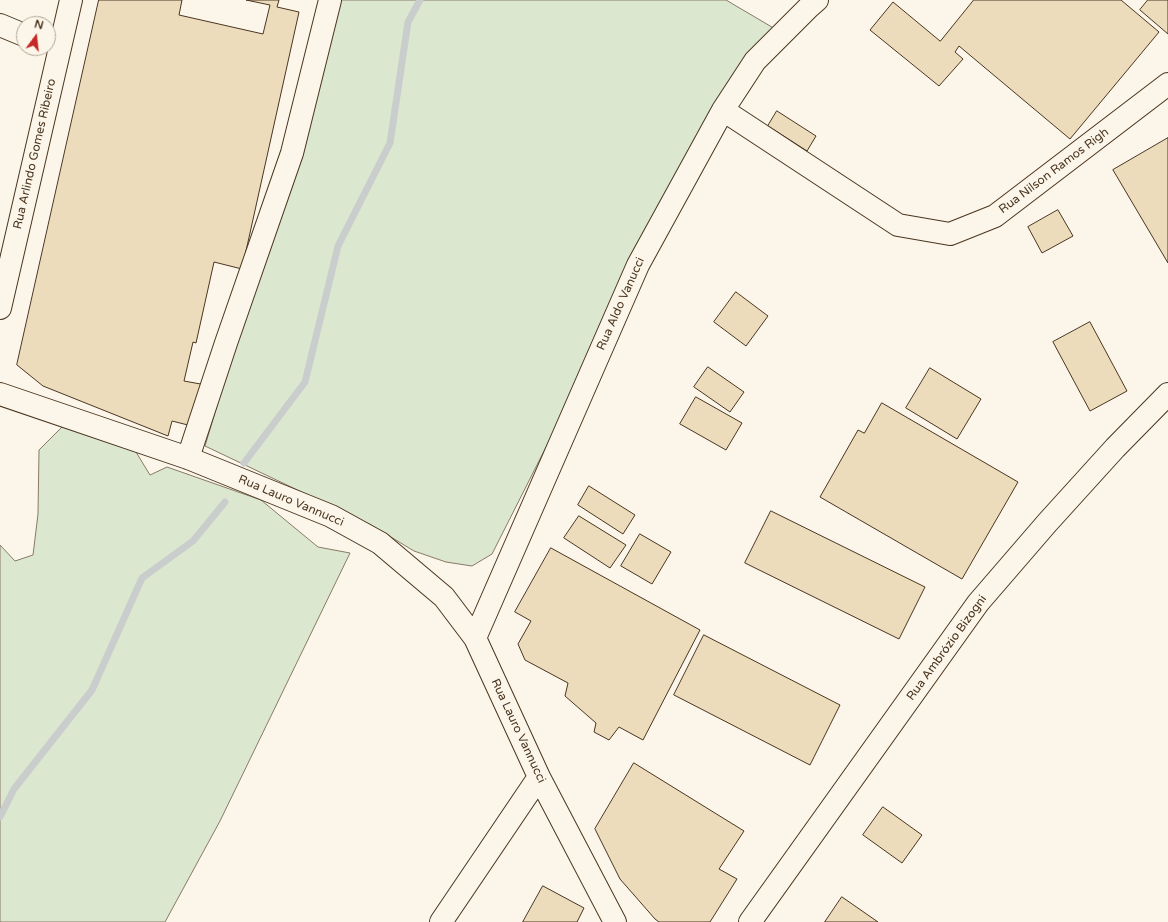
<!DOCTYPE html>
<meta charset="utf-8">
<style>
body{margin:0}
#map{position:relative;width:1168px;height:922px;overflow:hidden;background:#fbf6e9;font-family:"Varela Round",sans-serif}
canvas{display:block}
.north{position:absolute;left:16px;top:16px;width:40px;height:40px;box-sizing:border-box;background:#fbf6e9;border:1px solid #b4a999;border-radius:50%;rotate:15deg;font-size:11px;font-weight:700;line-height:16px;text-align:center;color:#4a3520}
.north::after{content:'';display:block;margin:auto;width:14px;height:18px;background:#c62828;clip-path:polygon(50% 0,100% 100%,50% 72%,0 100%)}
</style>
<div id="map">
<canvas width="1168" height="922"></canvas>
<div class="north">N</div>
</div>
<script>
const g = document.querySelector('canvas').getContext('2d');
g.lineJoin = 'round';
function fillPath(path, color) { g.fillStyle = color; g.fill(path, 'evenodd'); }
function strokePath(path, color, width, dash) { g.strokeStyle = color; g.lineWidth = width; g.lineCap = dash ? 'butt' : 'round'; g.setLineDash(dash || []); g.stroke(path); }
function drawText(font, color, halo, rows, align = 'center') {
  g.font = font + ' "Varela Round",sans-serif'; g.lineWidth = 3; g.setLineDash([]); g.textBaseline = 'middle'; g.strokeStyle = halo; g.fillStyle = color; for (const [text, x, y, turn = 0] of rows) {
    g.save(); g.translate(x, y); g.rotate((+turn || 0) * Math.PI / 180); g.textAlign = isNaN(turn) ? turn : align; if (halo) g.strokeText(text, 0, 0); g.fillText(text, 0, 0); g.restore();
  }
}
const green = new Path2D(`
 M327 0H726L782 33 638 265 492 554 472 566 446 562 414 551 371 525 205 446 292 153Z
 M91 422 136 452 150 475 167 467 261 500 318 547 350 553 220 821 165 922H0V545L15 561 33 555 38 514 39 450 64 425Z`);
const stream = new Path2D(`
 M244 463 305 382 338 246 390 143 408 22 420 0
 M0 817 14 789 92 690 142 578 193 541 225 502`);
const building = new Path2D(`
 M99 0H182L179 15 263 34 270 5 246 0H279L277 7 299 12 242 269 214 262 196 343 193 342 184 381 206 385 196 427 172 421 168 436 43 386 17 365Z
 M974 0H1121L1159 32 1070 139 959 46 955 52 963 59 939 86 870 30 893 2 940 41Z
 M1148 0H1168V34L1140 10Z
 M777 111 816 136 807 151 768 126Z
 M1168 138V263L1113 170Z
 M1058 210 1073 236 1042 253 1028 227Z
 M736 292 768 316 746 346 714 322Z
 M1090 322 1127 391 1090 411 1053 342Z
 M708 367 744 392 730 412 694 387Z
 M930 368 981 399 957 439 906 408Z
 M696 397 742 423 726 450 680 424Z
 M882 403 1018 482 962 579 820 497 858 430 864 433Z
 M589 486 635 515 623 534 578 505Z
 M771 511 925 587 899 639 745 563Z
 M579 516 626 545 610 568 564 538Z
 M640 534 671 552 652 584 621 566Z
 M551 548 700 630 643 740 619 727 609 740 594 732 596 723 565 696 568 683 525 660 518 644 531 621 515 612Z
 M704 635 840 705 810 765 674 695Z
 M634 763 744 831 719 869 737 879 710 922H659L655 919 620 879 595 829Z
 M883 807 922 835 902 863 863 835Z
 M543 886 584 908 577 922H523Z
 M842 897 878 922H825Z`);
const minor = new Path2D(`
 M0 25 24 35
 M723 110 898 225 950 234 995 216 1168 84
 M0 308 71 0
 M0 394 188 458 331 516 380 543 444 597 475 638 539 777 615 922
 M188 458 226 343 292 153 330 0
 M475 638 638 265 723 110 755 61 809 7 817 0
 M441 922 539 777
 M750 922 978 603 1047 523 1115 448 1168 394`);
const streetNames = [
 ["Rua Arlindo Gomes Ribeiro",35,154,-77],
 ["Rua Nilson Ramos Righ",1054,171,-37],
 ["Rua Aldo Vanucci",621,304,-66],
 ["Rua Lauro Vannucci",291,501,23],
 ["Rua Ambrózio Bizogni",947,648,-54],
 ["Rua Lauro Vannucci",518,731,65]
];
fillPath(green, '#dce7d0');
strokePath(green, '#887966', 1);
strokePath(stream, '#c9cecd', 7);
fillPath(building, '#ecdcbc');
strokePath(building, '#4a3520', 1);
strokePath(minor, '#4a3520', 24);
strokePath(minor, '#fbf6e9', 22);
drawText('12px', '#4a3520', '#fbf6e9', streetNames);
</script>
